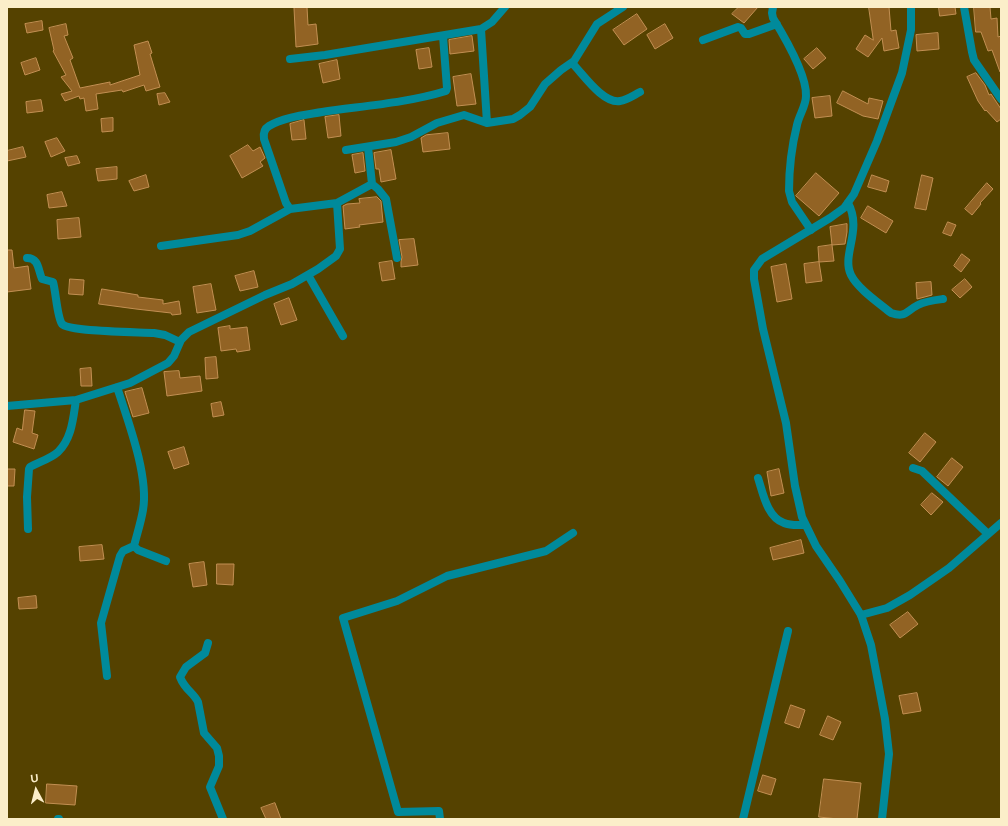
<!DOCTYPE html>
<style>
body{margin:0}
#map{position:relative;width:1008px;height:826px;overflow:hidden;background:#554200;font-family:Helvetica,sans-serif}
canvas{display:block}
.frame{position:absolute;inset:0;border:8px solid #fbeec9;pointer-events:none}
.north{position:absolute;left:16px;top:770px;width:40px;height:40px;-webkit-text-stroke:3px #554200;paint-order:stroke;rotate:353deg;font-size:11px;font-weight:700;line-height:16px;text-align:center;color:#fbeec9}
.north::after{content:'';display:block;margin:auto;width:14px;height:18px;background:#fbeec9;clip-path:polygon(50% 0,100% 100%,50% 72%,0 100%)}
</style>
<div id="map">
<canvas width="1008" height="826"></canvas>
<div class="frame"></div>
<div class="north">U</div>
</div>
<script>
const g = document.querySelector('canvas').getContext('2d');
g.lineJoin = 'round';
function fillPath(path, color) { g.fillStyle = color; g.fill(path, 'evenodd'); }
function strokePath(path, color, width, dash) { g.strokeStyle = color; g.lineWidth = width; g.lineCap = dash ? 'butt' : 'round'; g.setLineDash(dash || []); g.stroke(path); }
const building = new Path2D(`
 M307 7 308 25 316 24 318 44 296 47 294 8Z
 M739 7H758L744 23 732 14Z
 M869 7H889L891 31 896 30 899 48 884 51 882 38 868 57 856 49 865 35 873 40Z
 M939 7H955L956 14 940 16Z
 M974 7H990L991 19 997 18 998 37 1001 36V71L1000 72 992 50 988 51 981 32H976Z
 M637 14 647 29 624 45 613 30Z
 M42 21 43 30 27 33 25 24Z
 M66 24 68 35 64 36 73 58 70 60 80 88 110 82V85L140 75 134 45 148 41 152 53 150 54 160 87 146 91 144 85 123 92 122 90 96 94 98 109 86 111 84 98 80 99 79 96 65 101 61 94 72 91 61 77 66 75 53 51 54 50 49 28Z
 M665 24 673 38 655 49 647 35Z
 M938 33 939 49 917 51 916 35Z
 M472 36 474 51 450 54 449 40Z
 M429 48 432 67 419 69 416 50Z
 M817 48 826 58 813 69 804 59Z
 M36 58 40 70 25 75 21 63Z
 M337 60 340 79 323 83 319 64Z
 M976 73 985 85 989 95 991 94 1001 109V119L997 122 986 110 985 111 978 101 967 77Z
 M471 74 476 104 457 106 453 77Z
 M843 91 868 104 869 98 883 101 878 119 863 116 837 103Z
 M165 93 170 102 159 105 157 94Z
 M830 96 832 116 815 118 812 98Z
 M41 100 43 111 27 113 26 102Z
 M339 115 341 136 328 138 325 117Z
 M113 118V131L102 132 101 119Z
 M304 120 306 139 292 140 290 124Z
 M448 133 450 149 423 152 421 138 426 135Z
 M57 138 65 151 51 157 45 142Z
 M248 145 253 151 260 147 265 158 260 162 263 166 242 178 230 156Z
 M23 147 26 157 7 161V151Z
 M391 150 396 179 381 182 379 169H376L374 153Z
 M363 153 365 171 355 173 352 155Z
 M77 156 80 163 68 166 65 158Z
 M117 167V179L98 181 96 169Z
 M816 173 839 193 819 216 796 196Z
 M146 175 149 187 134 191 129 181Z
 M872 175 889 181 886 192 868 187Z
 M922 175 933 178 926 210 915 208Z
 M987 183 993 189 980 203 981 204 972 215 965 209Z
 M62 192 67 206 49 208 47 195Z
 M377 197 381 201 383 222 359 225 360 227 345 229 343 206 347 204 360 203 359 199Z
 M868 206 893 221 886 233 861 218Z
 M79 218 81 237 58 239 57 220Z
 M948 222 956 225 951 236 943 233Z
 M847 224V232L845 244 832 245 830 227Z
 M414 239 418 265 401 267V262L402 257 399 240Z
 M832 245 834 261 819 262 818 247Z
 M7 250H12L14 268 28 266 31 289 7 292Z
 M962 254 970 260 961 272 954 266Z
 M392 261 395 279 382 281 379 263Z
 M819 262 822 281 806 283 804 264Z
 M786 264 792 299 777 302 771 267Z
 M254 271 258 287 240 291 235 276Z
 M70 279 84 280 83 295 69 294Z
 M965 279 972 287 960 298 952 290Z
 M931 282 932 295 917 299 916 283Z
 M211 284 216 310 197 313 193 287Z
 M102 289 138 295V297L163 300V304L179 301 181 314 172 315 171 313 136 309 99 304Z
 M289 298 297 320 281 325 274 304Z
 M230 326V329L247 327 250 350 237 352 236 349 221 351 218 328Z
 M216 357 218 378 206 379 205 358Z
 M91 368 92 386H81L80 369Z
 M179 371 180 378 200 376 202 391 167 396 164 372Z
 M142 388 149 413 133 417 125 392Z
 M221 402 224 415 213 417 211 404Z
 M25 410 35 411 32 433 38 435 34 449 13 442 17 428 22 430Z
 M925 433 936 442 920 462 909 453Z
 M184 447 189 464 174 469 168 452Z
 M952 458 963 467 948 486 937 477Z
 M7 469H15L14 486H7Z
 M779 469 784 493 771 496 767 472Z
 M932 493 943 502 931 515 921 505Z
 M801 540 804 553 773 560 770 548Z
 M102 545 104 559 80 561 79 547Z
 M204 562 207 585 193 587 189 564Z
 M217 564H234L233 585 217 584Z
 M36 596 37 608 19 609 18 598Z
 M908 612 918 624 900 638 890 625Z
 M917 693 921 711 903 714 899 696Z
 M791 705 805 710 799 728 785 723Z
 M828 716 841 722 833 740 820 735Z
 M763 775 776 779 771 795 758 791Z
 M824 779 861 783 857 819H838L819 817Z
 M47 784 77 786 75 805 46 803Z
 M275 803 281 819H266L261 808Z`);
const minor = new Path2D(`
 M773 7 772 13 773 18C784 36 807 75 806 96 806 106 799 115 797 125 792 145 789 171 789 191L792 202 811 230
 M964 7 972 52 974 60 1001 99
 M703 40 738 27 741 28 745 34H749L777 24
 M290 59 325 55 481 29 492 22 505 7
 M572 63C583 74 603 104 620 101 627 100 634 95 640 92
 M487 123 513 119 520 115 530 107 545 84 561 70 574 61 597 24 623 7
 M346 150 396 142 411 137 437 123 464 115 487 123 481 29
 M372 184 378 189 386 199 397 258
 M337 203 290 209 286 203 264 139C263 133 264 129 269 126 284 117 305 115 322 112 362 106 407 103 446 91L447 88 443 36
 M848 203C863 230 841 255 851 275 858 289 879 303 891 313 906 318 906 311 918 305 926 301 935 300 943 299
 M161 246 238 235 250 231 290 209
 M27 258C39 258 38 270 42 279L53 282C56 292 57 317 62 324 69 332 141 332 154 333L165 335 180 342
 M308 275 343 336
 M117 387C128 421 149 476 143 510 141 522 137 534 134 546L138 550 166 561
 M7 406 76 400 130 383 168 363 174 356 181 340 189 332 265 295 292 284 318 269 336 256 340 249 337 203 372 184 368 147
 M913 468 922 471 988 534
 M758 478C763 493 767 517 784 523 791 526 798 525 805 525
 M28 529 27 497 29 469 30 467C39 462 50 459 58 452 72 438 73 419 76 400
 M861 615 887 608 910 595 949 568 1001 523
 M208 643 205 653 186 667 180 677C185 690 193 692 198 702L204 733 217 748 219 756V766L210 787 223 819
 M107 676 101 623 120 556 123 551 134 546
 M58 819H59
 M440 819 439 811 398 812 343 618 397 601 447 576 546 551 573 533
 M743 819 788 631`);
const tertiary = new Path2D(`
 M882 819 889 754 885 719 871 645 861 615 840 581 816 546 802 517 795 486 786 423 763 329 754 279V270L762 259 830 218 844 208 854 194 877 141 902 73 911 30V7`);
fillPath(building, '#926324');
strokePath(building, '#c28f52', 1);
strokePath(minor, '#008a9b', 8);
strokePath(tertiary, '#008a9b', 8);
</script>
